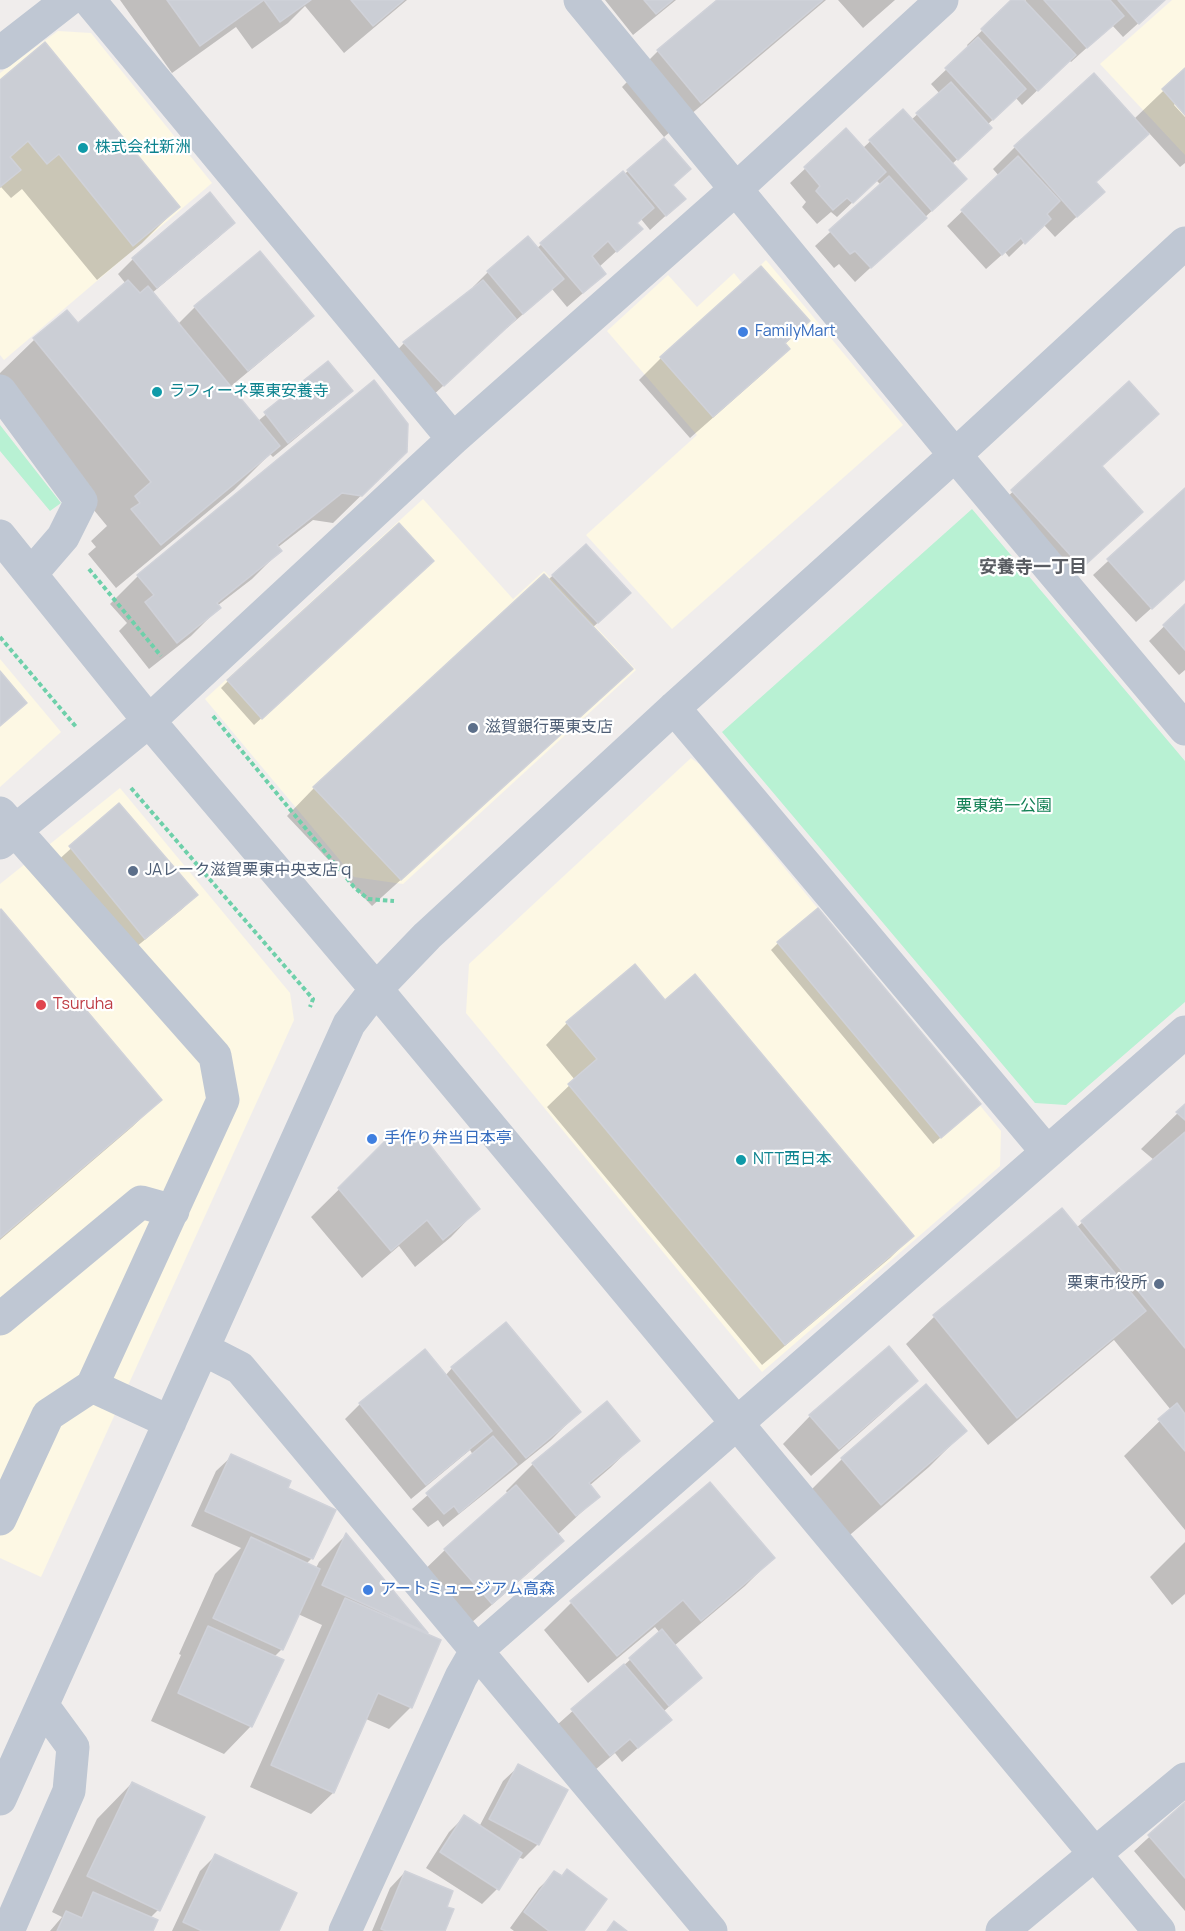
<!DOCTYPE html>
<meta charset="utf-8">
<style>
body{margin:0}
canvas{display:block;background:#f0edec}
</style>
<canvas width="1185" height="1931"></canvas>
<script>
const g = document.querySelector('canvas').getContext('2d');
g.lineJoin = 'round';
function fillPath(path, color) { g.fillStyle = color; g.fill(path, 'evenodd'); }
function strokePath(path, color, width, dash) { g.strokeStyle = color; g.lineWidth = width; g.lineCap = dash ? 'butt' : 'round'; g.setLineDash(dash || []); g.stroke(path); }
function drawText(font, color, halo, rows, align = 'center') {
  g.font = font + ' Manrope,"Noto Sans JP",sans-serif'; g.lineWidth = 4.5; g.setLineDash([]); g.textBaseline = 'middle'; g.strokeStyle = halo; g.fillStyle = color; for (const [text, x, y, turn = 0] of rows) {
    g.save(); g.translate(x, y); g.rotate((+turn || 0) * Math.PI / 180); g.textAlign = isNaN(turn) ? turn : align; if (halo) g.strokeText(text, 0, 0); g.fillText(text, 0, 0); g.restore();
  }
}
const commercial = new Path2D(`
 M1172 0H1185V155L1100 64Z
 M58 31 91 33 212 183 4 360 0 355V73Z
 M766 260 903 425 672 629 586 535 697 435 607 331 668 275 697 307 734 273 742 283Z
 M423 499 513 599 544 571 636 670 403 884 354 877 205 699Z
 M0 659 61 732 0 787Z
 M691 758 699 764 1001 1131 1000 1166 762 1372 466 1013 469 964Z
 M120 788 290 993 294 1020 41 1577 0 1558V884Z`);
const green = new Path2D(`
 M0 425 61 503 50 511 0 451Z
 M972 509 1185 761V1002L1066 1105 1035 1103 722 732Z`);
const shadow = new Path2D(`
 M120 0H407L344 53 305 6 288 23 252 49 236 27 172 73Z
 M605 0H676L633 35Z
 M719 0H826L664 137 622 87 658 51Z
 M838 0H895L863 28Z
 M1014 0H1022L1024 2 1026 0H1164L1123 37 1112 25 1071 62 1069 60 1022 105 1016 98 987 125 975 143 952 164 950 194 855 282 839 264 834 268 815 246 881 185 876 180 837 217 831 212 817 224 802 207 806 202 790 183 846 130 863 148 903 111 911 120 940 94 931 84 969 48 967 45Z
 M1185 70V113L1176 102 1174 105 1185 117V163L1180 167 1149 133 1095 183 1103 192 1055 237 1043 224 1009 257 1005 252 986 269 947 226 999 176 993 169 1015 147 1134 119Z
 M0 82 178 207 142 243 97 280 22 189 11 198 1 187 0 188Z
 M689 169 672 186 684 199 650 230 641 219 636 224 641 229 599 267 604 273 589 288 567 307 552 289 507 328 506 327 428 400 390 358 404 343 474 289 473 287 488 272 528 238 536 249 628 171Z
 M233 223 218 238 152 293 178 324 195 307 312 316 297 331 230 387 258 421 328 363 351 390 336 405 273 457 270 454 234 490 116 588 88 554 96 547 91 541 107 526 0 396V373L34 340 67 312 77 325 126 284 118 274 133 259Z
 M808 321 784 345 788 349 766 371 690 438 639 380 661 358Z
 M374 382 378 479 333 523 313 520 277 548 280 551 252 579 217 606 219 608 191 636 149 669 119 631 127 623 110 604 138 576Z
 M1129 383 1135 435 1101 467 1119 533 1059 589 990 513Z
 M1185 490V578L1136 622 1093 575Z
 M586 546 614 608 592 628 631 669 603 696 372 906 287 816 314 788Z
 M425 568 254 725 221 688 228 681Z
 M1185 606V670L1179 675 1149 641Z
 M119 805 196 895 181 910 130 952 55 863Z
 M0 912 160 1100 132 1127 0 1240Z
 M778 943 972 1111 933 1144 771 950Z
 M664 1002 912 1236 890 1258 762 1365 547 1107 575 1080 546 1045 567 1023Z
 M1185 1106V1530L1124 1456 1171 1410 1114 1340 988 1445 906 1344 934 1317 1062 1210 1076 1228 1154 1160 1141 1149Z
 M393 1136 478 1209 451 1237 415 1267 399 1246 362 1278 311 1217Z
 M452 1368 579 1412 551 1440 443 1527 438 1520 428 1527 412 1509 473 1455 470 1450 411 1499 345 1419 360 1404 445 1376Z
 M916 1381 888 1408 811 1476 783 1444 810 1416Z
 M926 1386 965 1431 929 1467 844 1540 806 1495 842 1459Z
 M638 1441 610 1468 589 1486 598 1497 557 1535 562 1540 534 1568 463 1630 417 1577 445 1550 508 1494 506 1491 533 1464Z
 M232 1456 286 1489 312 1558 306 1564 316 1568 319 1562 346 1535 426 1632 424 1635 411 1707 389 1729 366 1719 333 1793 311 1814 250 1787 322 1625 298 1614 282 1649 274 1657 251 1726 224 1754 151 1721 181 1655 179 1654 215 1574 241 1548 191 1526 216 1471Z
 M1185 1542V1594L1172 1605 1150 1577Z
 M773 1558 745 1586 674 1646 700 1678 663 1712 670 1720 622 1762 615 1753 595 1770 557 1725 660 1633 655 1627 588 1683 544 1630 572 1602Z
 M519 1766 538 1844 523 1859 518 1857 497 1889 482 1904 426 1868 449 1832 464 1817 479 1827 503 1781Z
 M132 1783 158 1910 150 1918 151 1931H50L62 1917 52 1912 97 1819Z
 M1185 1804V1911L1134 1851Z
 M215 1856 278 1931H172L200 1871Z
 M405 1872 445 1907 443 1931H372L390 1888Z
 M555 1873 582 1931H514L510 1928 539 1888Z`);
const building = new Path2D(`
 M167 0H311L280 22 264 0 200 46Z
 M351 0H404L373 26Z
 M644 0H673L656 14Z
 M717 0H823L701 103 657 50Z
 M1011 0H1024L1076 55 1038 91 981 29Z
 M1044 0H1110L1124 16 1087 48Z
 M1118 0H1165L1139 24Z
 M978 37 1026 89 993 120 945 68Z
 M45 42 180 207 133 246 59 154 47 164 28 141 10 157 21 170 0 187V80Z
 M1185 68V115L1162 89Z
 M1094 73 1149 134 1096 182 1105 192 1077 217 1014 146Z
 M951 82 992 128 958 160 916 113Z
 M903 109 967 179 932 211 869 140Z
 M846 128 886 172 853 203 847 198 833 210 816 191 820 186 804 167Z
 M664 138 691 169 673 185 686 199 666 216 627 170Z
 M1018 156 1060 201 1047 214 1051 219 1025 244 1021 238 1002 255 961 210Z
 M623 171 654 208 637 223 643 229 617 252 608 241 592 256 606 274 583 293 540 243Z
 M889 176 927 218 871 268 855 251 850 254 829 230Z
 M210 192 235 223 157 288 132 258Z
 M528 236 564 279 523 314 487 271Z
 M260 251 314 316 248 371 194 306Z
 M761 266 810 321 785 343 790 349 713 417 660 357Z
 M128 280 140 293 148 286 280 446 161 545 131 509 140 503 135 496 151 482 33 338 67 310 78 323Z
 M483 280 516 319 444 386 403 342Z
 M328 361 353 391 288 443 264 412Z
 M374 380 408 424 407 452 362 496 342 493 277 545 282 551 217 603 221 608 177 643 145 602 154 595 137 575Z
 M1129 381 1159 414 1102 466 1143 512 1082 568 1011 490Z
 M1185 488V579L1152 609 1107 559Z
 M399 523 434 561 262 719 227 680Z
 M586 544 631 593 598 623 552 575Z
 M544 574 633 669 401 880 313 787Z
 M1185 604V650L1163 625Z
 M0 671 27 703 0 726Z
 M119 803 198 895 145 939 69 846Z
 M818 908 981 1104 941 1138 777 942Z
 M1 909 162 1100 0 1238V910Z
 M635 964 665 1000 695 974 914 1236 785 1345 568 1084 597 1059 566 1022Z
 M1185 1104V1120L1176 1112Z
 M419 1131 480 1209 443 1240 427 1220 391 1251 338 1188 392 1134Z
 M1185 1132V1348L1081 1221Z
 M1062 1208 1146 1311 1017 1418 933 1315Z
 M506 1322 581 1412 526 1458 451 1367Z
 M889 1346 918 1381 839 1449 809 1415Z
 M425 1349 492 1431 426 1485 359 1403Z
 M926 1384 967 1431 881 1505 841 1458Z
 M607 1401 640 1441 589 1483 600 1497 576 1516 532 1463Z
 M1177 1403 1185 1414V1451L1158 1419Z
 M493 1436 517 1464 459 1513 454 1506 444 1514 426 1493Z
 M231 1454 291 1481 288 1488 336 1510 313 1559 205 1511Z
 M710 1482 775 1558 701 1621 683 1600 617 1656 570 1601Z
 M516 1485 564 1541 492 1604 444 1549Z
 M346 1533 428 1633 322 1585Z
 M251 1537 320 1569 283 1650 213 1618Z
 M345 1598 441 1640 412 1708 378 1693 334 1793 271 1765Z
 M208 1626 284 1660 252 1727 178 1693Z
 M662 1629 702 1678 669 1706 629 1658Z
 M624 1664 672 1720 638 1748 630 1739 610 1756 571 1709Z
 M518 1764 568 1790 539 1845 489 1819Z
 M132 1782 205 1817 160 1911 87 1876Z
 M1185 1802V1878L1148 1835Z
 M464 1815 522 1853 499 1890 440 1852Z
 M215 1854 297 1893 279 1931H202L183 1922Z
 M567 1869 607 1899 584 1931H549L524 1912 554 1871 562 1876Z
 M405 1871 453 1891 447 1907 454 1909 445 1931H386L381 1929Z
 M93 1892 158 1920 153 1931H57L66 1911 82 1918Z
 M614 1921 627 1931H607Z`);
const path = new Path2D(`
 M89 569 161 656
 M0 637 77 728
 M213 716 354 887 368 899 394 901
 M131 788 313 999 310 1007`);
const minor = new Path2D(`
 M89 0 453 439
 M580 0 955 455 1185 729
 M0 53 68 0
 M0 391 81 501 63 537 31 574
 M0 536 149 721 376 989 1159 1931
 M674 708 1047 1152
 M0 813 215 1056 223 1100 92 1386 170 1422
 M0 843 149 721 453 439 737 188 942 0
 M0 1319 141 1202 173 1211
 M203 1349 240 1368 711 1931
 M0 1519 48 1415 92 1386
 M0 1799 349 1024 376 989 427 936 674 708 955 455 1185 243
 M8 1931 69 1791 73 1747 43 1706
 M345 1931 461 1677 476 1651 1185 1032
 M1002 1931 1185 1779`);
const markers = [
 [83,148,6,"#0f9aa8"],
 [743,332,6,"#3f7fe0"],
 [157,392,6,"#0f9aa8"],
 [473,728,6,"#5c6f8a"],
 [133,871,6,"#5c6f8a"],
 [41,1005,6,"#e0444e"],
 [372,1139,6,"#3f7fe0"],
 [741,1160,6,"#0f9aa8"],
 [1159,1284,6,"#5c6f8a"],
 [368,1590,6,"#3f7fe0"]
];
const cultureNames = [
 ["株式会社新洲",95,148],
 ["ラフィーネ栗東安養寺",169,392],
 ["NTT西日本",753,1160]
];
const shopNames = [
 ["FamilyMart",755,332],
 ["手作り弁当日本亭",384,1139],
 ["アートミュージアム高森",380,1590]
];
const serviceNames = [
 ["滋賀銀行栗東支店",485,728],
 ["JAレーク滋賀栗東中央支店ｑ",145,871],
 ["栗東市役所",1147,1284,"right"]
];
const parkNames = [
 ["栗東第一公園",1004,807]
];
const healthNames = [
 ["Tsuruha",53,1005]
];
const neighbourhoodNames = [
 ["安養寺一丁目",1033,568]
];
fillPath(commercial, '#fdf8e4');
fillPath(green, '#b8f1d3');
fillPath(shadow, '#0003');
fillPath(building, '#cbced5');
strokePath(building, '#d0d2d9', 1.5);
strokePath(path, '#6ed0aa', 4, [4.5, 3]);
strokePath(minor, '#bfc7d3', 33);
for (const [x, y, r, color] of markers) { const dot = new Path2D(); dot.arc(x, y, r, 0, 2 * Math.PI); g.fillStyle = color; g.fill(dot); strokePath(dot, '#fff', 2); }
drawText('16px', '#0d838f', '#fff', cultureNames, 'left');
drawText('16px', '#366cbe', '#fff', shopNames, 'left');
drawText('16px', '#4e5e75', '#fff', serviceNames, 'left');
drawText('16px', '#128054', '#fff', parkNames);
drawText('16px', '#be3a42', '#fff', healthNames, 'left');
drawText('bold 18px', '#595c62', '#fff', neighbourhoodNames);
</script>
